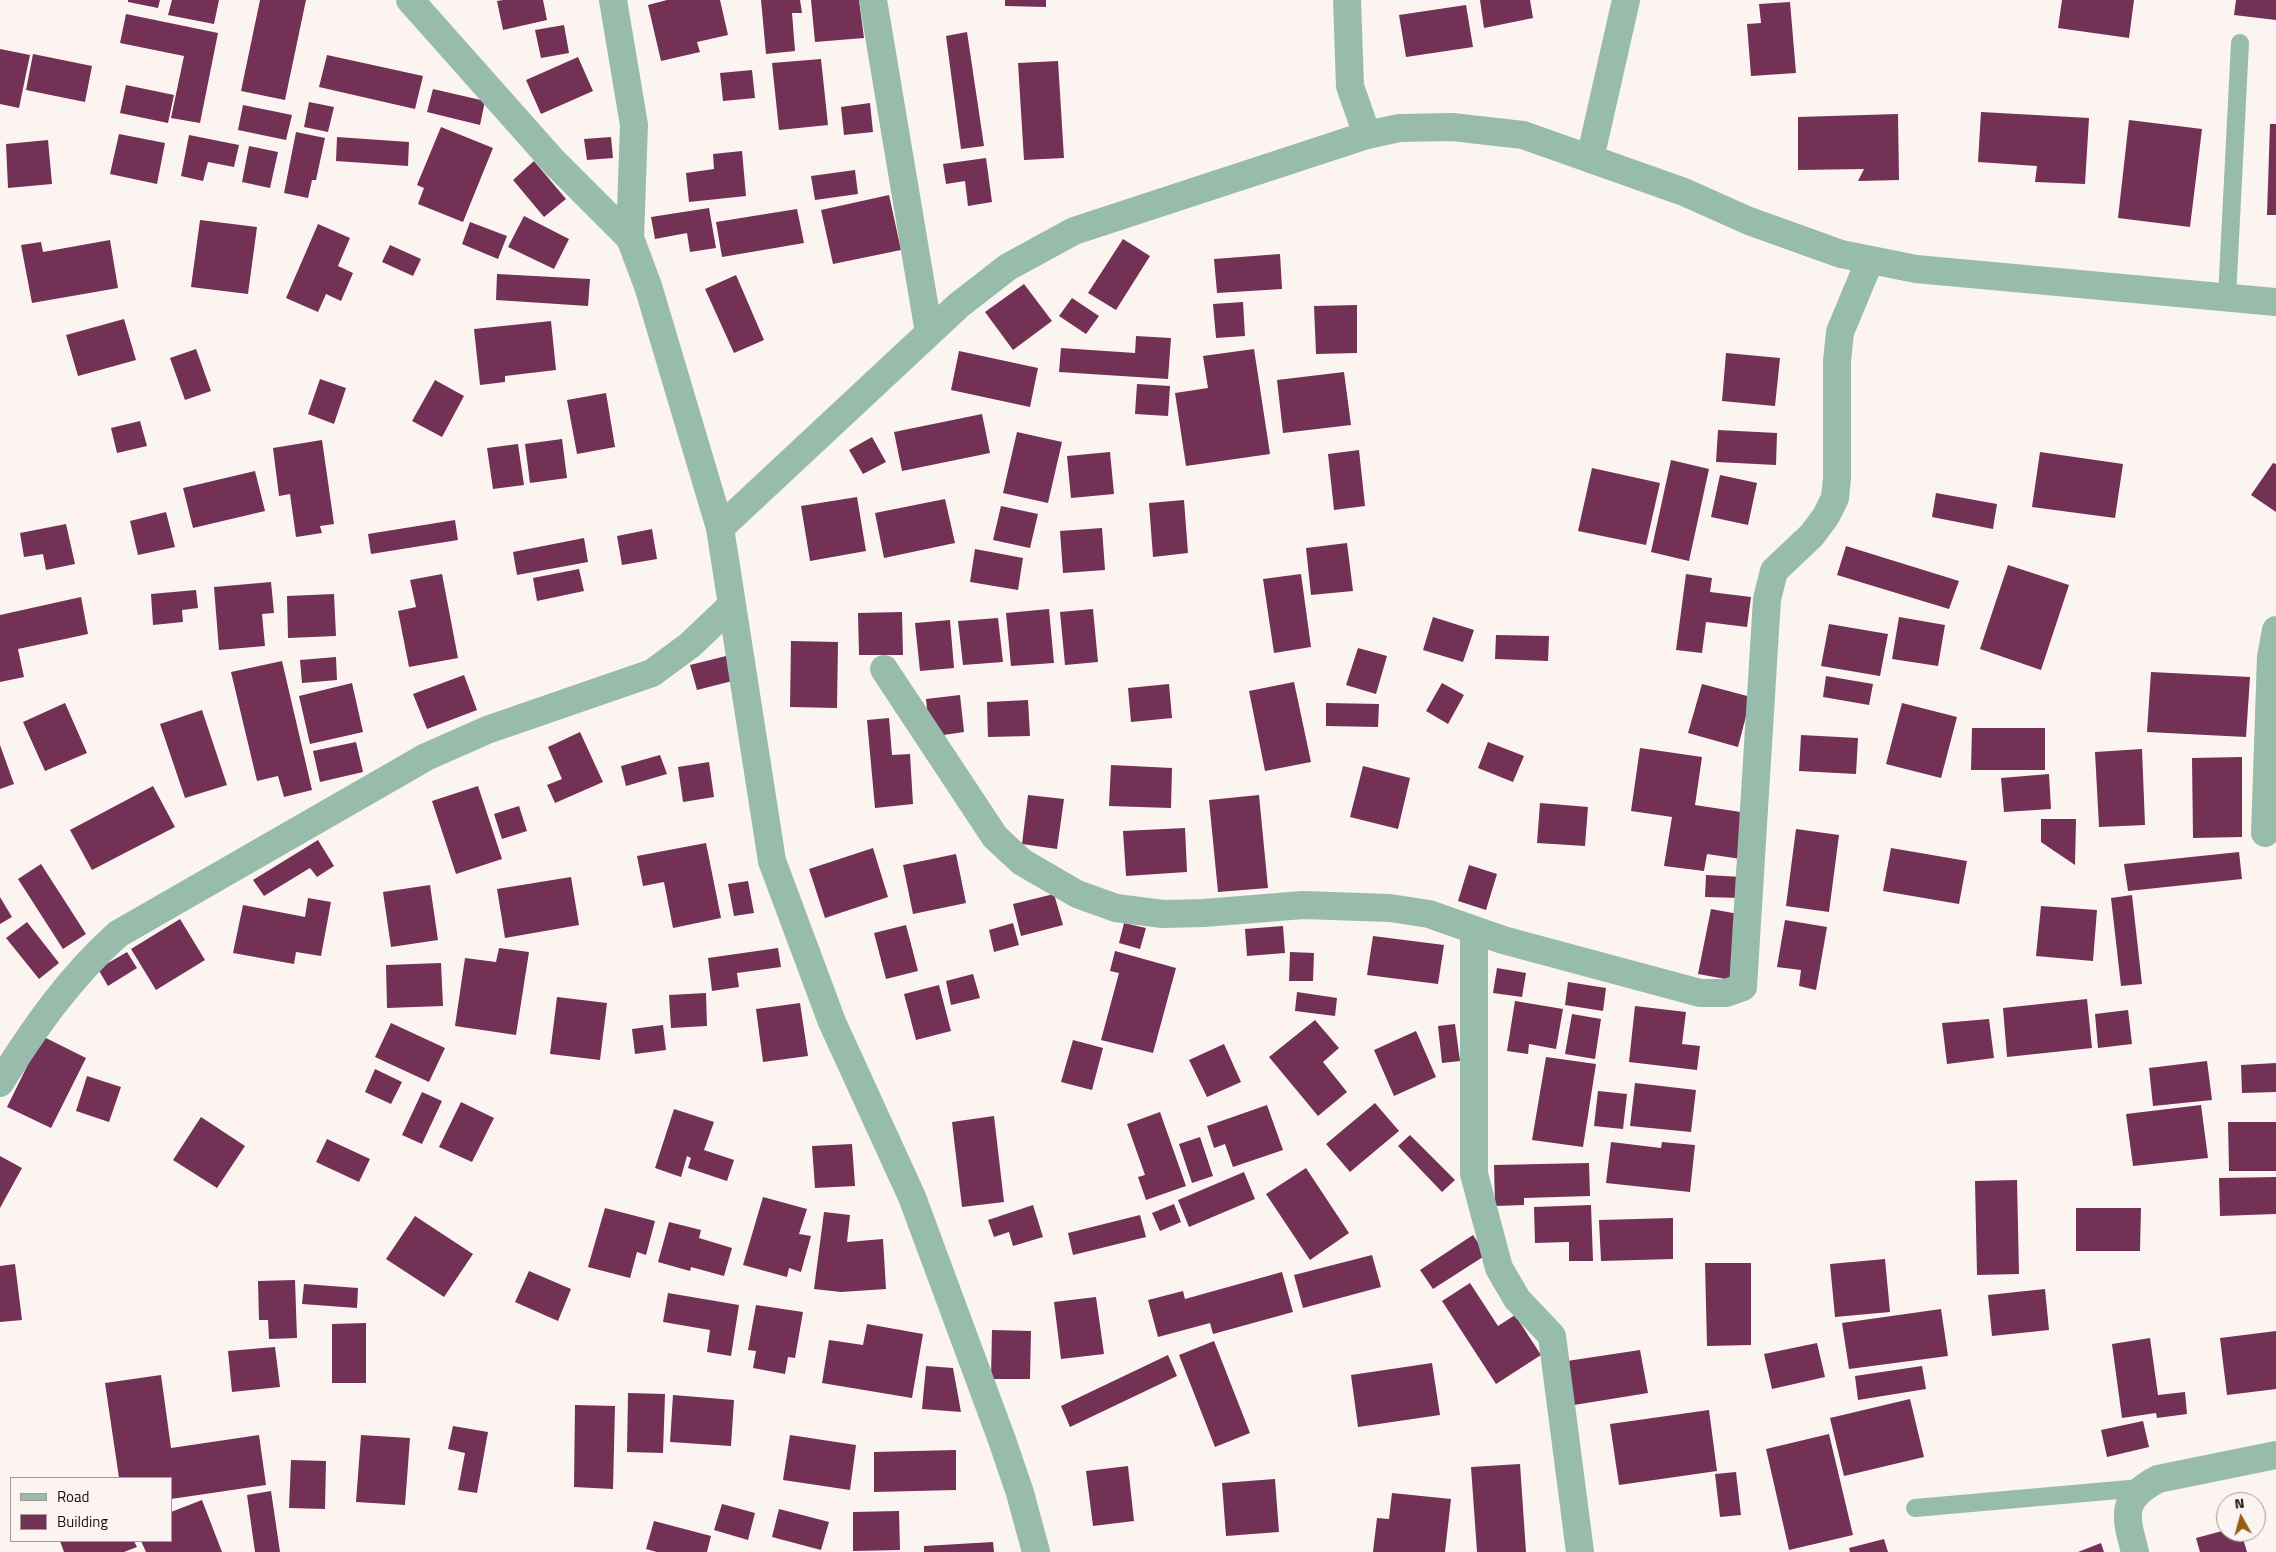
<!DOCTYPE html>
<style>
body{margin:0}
#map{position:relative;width:2276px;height:1552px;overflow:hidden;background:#fcf4f0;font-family:"Titillium Web",sans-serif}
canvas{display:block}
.legend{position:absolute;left:10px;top:1477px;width:162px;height:65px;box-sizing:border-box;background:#fcf4f0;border:1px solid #a29994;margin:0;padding:6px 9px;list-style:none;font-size:15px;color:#1c1009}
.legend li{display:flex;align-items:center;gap:10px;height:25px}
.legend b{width:25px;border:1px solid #a29994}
.north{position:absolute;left:2216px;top:1492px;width:50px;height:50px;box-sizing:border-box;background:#fcf4f0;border:1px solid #a29994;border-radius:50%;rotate:353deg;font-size:14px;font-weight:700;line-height:20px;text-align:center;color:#1c1009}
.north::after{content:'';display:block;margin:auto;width:18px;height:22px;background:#965d19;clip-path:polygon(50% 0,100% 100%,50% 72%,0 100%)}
</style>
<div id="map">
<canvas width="2276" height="1552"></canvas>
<ul class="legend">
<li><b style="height:6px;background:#98bcab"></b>Road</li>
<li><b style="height:14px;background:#723155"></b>Building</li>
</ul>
<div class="north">N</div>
</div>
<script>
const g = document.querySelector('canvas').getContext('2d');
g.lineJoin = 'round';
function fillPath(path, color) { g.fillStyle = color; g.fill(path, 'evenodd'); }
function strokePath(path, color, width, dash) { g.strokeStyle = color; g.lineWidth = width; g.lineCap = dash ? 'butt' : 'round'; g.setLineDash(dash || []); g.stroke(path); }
const building = new Path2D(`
 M128 0H160L158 8 128 2Z
 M172 0H219L214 24 168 15Z
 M260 0H306L285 100 241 91Z
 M503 0H543L547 20 503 30 497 1Z
 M667 0H720L728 35 697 42 700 52 661 61 648 5Z
 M761 0H800L802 13H792L795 51 766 54Z
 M811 0H859L864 38 815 42Z
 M1005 0H1046V7L1005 6Z
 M1480 0H1530L1533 18 1484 28Z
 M2062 0H2134L2129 38 2058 28Z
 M2236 0H2276V20L2234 15Z
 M1790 2 1796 73 1751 76 1747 24 1761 23 1759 4Z
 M1466 5 1473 47 1406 57 1399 15Z
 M126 14 218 33 200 123 171 118 184 56 120 43Z
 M564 25 569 53 541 58 535 30Z
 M967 32 984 146 961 149 946 36Z
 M0 49 30 55 19 108 0 104Z
 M33 54 92 66 85 102 26 90Z
 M327 55 423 76 415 109 319 87Z
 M578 57 593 91 541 114 526 80Z
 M821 59 828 125 779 130 772 63Z
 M1058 61 1064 158 1024 160 1018 63Z
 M752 70 755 98 723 101 720 73Z
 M126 85 174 95 168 123 120 113Z
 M433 89 485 101 480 125 427 112Z
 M309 102 334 107 328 132 304 127Z
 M870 103 873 132 844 135 841 107Z
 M243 105 292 115 286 140 238 130Z
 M1981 112 2089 118 2085 184 2035 182 2037 166 1978 162Z
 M1898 114 1899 180 1858 181 1864 169 1798 170V117Z
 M2129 120 2202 129 2190 227 2118 218Z
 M2270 124H2276V215H2267Z
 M441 127 493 148 463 222 418 204 424 188 417 185Z
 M296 132 325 138 316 180H312L308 198 284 193Z
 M119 134 165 143 157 184 110 174Z
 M189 135 239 145 234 167 208 162 203 181 181 176Z
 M337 137 409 142 408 166 336 161Z
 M611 137 613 158 587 160 584 139Z
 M48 140 52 184 8 188 6 144Z
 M249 146 278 152 270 188 242 182Z
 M742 151 746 196 689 202 686 173 714 169 713 154Z
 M986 158 992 202 968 206 965 181 946 184 943 164Z
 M534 161 566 199 544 217 513 180Z
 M855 170 858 194 815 200 811 176Z
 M889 195 901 250 833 264 821 210Z
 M709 208 716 248 690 252 687 233 655 239 651 217Z
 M797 209 804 243 722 257 716 222Z
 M524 216 569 239 554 269 508 247Z
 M200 220 257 227 248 294 191 287Z
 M470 222 507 236 498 259 462 244Z
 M318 224 350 238 338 266 353 273 341 301 326 294 318 312 286 298Z
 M1123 239 1150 256 1116 310 1088 293Z
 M110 240 118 288 32 303 21 245 41 242 43 252Z
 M390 245 421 259 413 276 382 262Z
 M1280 254 1282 289 1217 293 1214 259Z
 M497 274 590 279 588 306 496 300Z
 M736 275 764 340 734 353 705 289Z
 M1024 284 1052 321 1013 350 985 312Z
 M1072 298 1099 316 1086 334 1059 316Z
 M1243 302 1245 336 1216 338 1213 304Z
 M1357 305V353L1316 354 1314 306Z
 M124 319 136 360 78 376 66 335Z
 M551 321 556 370 505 376V382L480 385 474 329Z
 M1136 336 1171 338 1168 379 1059 372 1061 348 1135 353Z
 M196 349 211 391 185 400 170 358Z
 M1254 349 1270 454 1186 466 1175 393 1208 388 1203 356Z
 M959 351 1038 368 1030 407 951 390Z
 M1726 353 1780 358 1775 406 1722 401Z
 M1344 372 1351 425 1283 433 1277 380Z
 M320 379 346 388 334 424 308 414Z
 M435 380 464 396 442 437 412 421Z
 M1137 384 1170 386 1168 416 1135 414Z
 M606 393 615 447 577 454 567 400Z
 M982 414 990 453 902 471 894 432Z
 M140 421 147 446 117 453 111 428Z
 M1718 430 1777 433 1776 465 1716 462Z
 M1017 432 1062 442 1048 503 1003 493Z
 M872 437 886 462 863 474 849 450Z
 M562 439 567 478 530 483 525 444Z
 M322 440 334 524 320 526 322 533 296 537 290 494 279 496 273 448Z
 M518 444 524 485 493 489 487 448Z
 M1359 450 1365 506 1334 510 1328 454Z
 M1110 452 1114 494 1071 498 1067 456Z
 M2040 452 2123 464 2115 518 2032 507Z
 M1671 460 1709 469 1689 561 1651 552Z
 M2273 463 2276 464V512L2251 495Z
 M1592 468 1660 483 1646 545 1578 531Z
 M255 471 265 511 193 528 183 488Z
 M1720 475 1757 483 1748 525 1711 517Z
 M1936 493 1997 504 1993 529 1932 517Z
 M857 497 866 551 810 561 801 506Z
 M945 499 955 543 884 558 875 513Z
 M1184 500 1188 553 1153 557 1149 503Z
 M1001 506 1038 514 1030 548 993 540Z
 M166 512 175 547 138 555 130 521Z
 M455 520 458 540 371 554 368 534Z
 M66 524 75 564 46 570 43 554 24 557 20 533Z
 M1102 528 1105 570 1063 573 1060 531Z
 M652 529 657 559 622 565 617 536Z
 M584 538 588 562 517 575 513 552Z
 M1347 543 1353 591 1311 595 1306 548Z
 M1846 546 1959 581 1949 609 1837 575Z
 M975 549 1023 558 1018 590 970 582Z
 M2008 565 2069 585 2041 670 1980 649Z
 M579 569 584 591 537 601 533 578Z
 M442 574 458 658 409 667 398 611 416 607 410 580Z
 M1301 574 1311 647 1274 653 1263 579Z
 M1686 574 1712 578 1710 592 1751 597 1747 627 1706 622 1702 653 1676 650Z
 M271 582 274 613 262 614 265 646 219 650 214 587Z
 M196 590 198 608 182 610 183 622 153 625 151 594Z
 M334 594 336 636 288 638 287 596Z
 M81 597 88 634 18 649 24 677 0 682V615Z
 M1049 609 1054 663 1011 666 1006 613Z
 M1093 609 1098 662 1065 665 1060 612Z
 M902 612 903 655H859L858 613Z
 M1433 617 1474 630 1463 662 1423 650Z
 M1899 617 1945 625 1938 666 1892 659Z
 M998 618 1003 662 963 665 958 621Z
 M950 620 954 668 920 671 915 623Z
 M1829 624 1888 634 1880 676 1821 666Z
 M1496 635 1549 636 1548 661 1495 659Z
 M791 641 838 642 837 708 790 707Z
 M1358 648 1387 656 1376 694 1346 685Z
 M734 654 740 679 697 690 690 665Z
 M336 657 337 680 302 683 300 660Z
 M282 661 312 790 284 797 278 776 257 781 231 672Z
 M2151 672 2250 677 2246 737 2147 732Z
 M464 675 477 710 427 729 413 694Z
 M1826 676 1873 684 1869 705 1823 697Z
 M1294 682 1311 762 1265 771 1249 691Z
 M352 683 363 732 310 744 299 696Z
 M1442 683 1464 695 1448 724 1426 711Z
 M1169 684 1172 718 1131 722 1128 688Z
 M1702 684 1751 697 1738 747 1688 733Z
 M960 695 964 732 930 737 926 699Z
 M1028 700 1030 736 988 737 987 702Z
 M65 703 87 753 45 771 23 722Z
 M1326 703 1379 704 1378 727 1326 726Z
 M1902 703 1957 717 1941 778 1886 764Z
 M202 710 227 785 185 798 160 724Z
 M889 718 892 755 910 754 913 804 875 808 867 720Z
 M1972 728H2045V770H1971Z
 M580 732 603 782 555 803 547 785 562 779 548 747Z
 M1801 735 1858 738 1856 774 1799 771Z
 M356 742 363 772 320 782 313 751Z
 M1488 742 1524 756 1513 782 1478 768Z
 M0 745 14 784 0 789Z
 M1640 748 1702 757 1695 805 1747 813 1741 859 1707 854 1704 871 1664 866 1672 817 1631 811Z
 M2142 749 2145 825 2099 827 2095 752Z
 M660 755 667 774 626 786 621 766Z
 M2242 757V837L2193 838 2192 758Z
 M709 762 714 797 683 802 678 767Z
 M1111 765 1172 768 1171 808 1109 806Z
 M1363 766 1410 778 1398 829 1350 817Z
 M2049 774 2051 809 2004 812 2001 778Z
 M153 786 175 827 92 870 70 830Z
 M478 786 502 859 456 874 432 801Z
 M1028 795 1064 799 1057 849 1022 844Z
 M1259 795 1268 888 1218 892 1209 800Z
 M1540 803 1588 807 1585 846 1537 843Z
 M519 806 527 831 502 839 494 814Z
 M2041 819H2076L2075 865 2041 842Z
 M1185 828 1187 872 1126 876 1123 831Z
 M1796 829 1839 835 1829 912 1786 906Z
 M318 840 334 866 317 877 310 868 264 896 253 880Z
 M706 843 721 918 673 928 664 882 643 886 637 856Z
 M873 848 888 897 825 918 809 869Z
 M1891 848 1967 861 1959 904 1883 891Z
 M2239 852 2242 879 2128 891 2124 864Z
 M956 854 966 903 913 914 903 865Z
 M41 864 86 934 63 949 18 879Z
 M1469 865 1497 874 1486 910 1458 901Z
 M1706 875 1743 877 1741 898 1705 897Z
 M571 877 579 925 505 938 497 889Z
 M748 881 754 913 734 916 728 884Z
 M430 885 438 940 391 947 383 892Z
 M1054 894 1063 925 1021 936 1013 904Z
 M2132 895 2142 984 2121 986 2111 898Z
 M0 897 12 917 0 924Z
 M308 898 331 902 321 956 296 952 294 964 233 953 243 905 305 917Z
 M2041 906 2097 910 2093 961 2036 956Z
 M1711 909 1744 915 1731 980 1698 974Z
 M180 919 205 960 156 990 131 949Z
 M1785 920 1827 927 1816 990 1799 986 1801 970 1777 967Z
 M27 922 59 963 39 979 6 938Z
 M1013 923 1019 945 994 952 989 930Z
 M1124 923 1146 928 1140 949 1119 943Z
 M906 925 918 971 886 979 874 933Z
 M1283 926 1285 953 1247 956 1245 929Z
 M1373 936 1444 945 1438 984 1367 975Z
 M499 948 529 952 516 1035 455 1026 465 958 496 962Z
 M778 948 781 967 737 973 739 987 712 991 708 958Z
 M1115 951 1176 968 1153 1053 1101 1040 1119 973 1110 971Z
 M127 952 137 968 108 986 98 969Z
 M1290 952 1314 953 1313 981H1289Z
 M441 963 443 1006 387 1008 386 965Z
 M1497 968 1526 973 1522 997 1493 993Z
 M973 974 980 998 951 1005 946 981Z
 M1568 982 1606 988 1603 1011 1565 1005Z
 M939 985 951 1031 916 1040 904 994Z
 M1297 992 1337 998 1335 1016 1295 1011Z
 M706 993 707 1026 671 1028 669 995Z
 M557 997 607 1003 600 1060 550 1054Z
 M2087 999 2092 1048 2007 1057 2003 1008Z
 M1515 1001 1563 1009 1556 1049 1529 1044 1528 1054 1507 1051Z
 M800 1003 808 1056 763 1062 756 1009Z
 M1635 1006 1686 1012 1682 1044 1700 1046 1697 1070 1629 1062Z
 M2128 1010 2132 1044 2098 1048 2095 1014Z
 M1572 1014 1601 1019 1595 1059 1565 1054Z
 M1989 1019 1994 1058 1947 1064 1942 1023Z
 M1315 1020 1339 1048 1323 1062 1347 1092 1318 1116 1269 1057Z
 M391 1023 445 1048 429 1082 375 1057Z
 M1455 1024 1460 1061 1442 1063 1438 1026Z
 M663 1025 666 1050 635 1054 632 1029Z
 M1416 1031 1436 1077 1394 1096 1374 1050Z
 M42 1036 86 1058 51 1128 7 1107Z
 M1073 1040 1103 1048 1092 1090 1061 1082Z
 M1224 1044 1241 1082 1207 1097 1189 1060Z
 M1546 1057 1596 1064 1583 1147 1532 1140Z
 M2207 1061 2212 1100 2153 1106 2149 1068Z
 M2276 1063V1092L2242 1093 2241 1065Z
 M375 1069 402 1082 391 1104 365 1092Z
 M87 1076 121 1087 109 1122 76 1111Z
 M1635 1083 1696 1090 1691 1132 1630 1126Z
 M1598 1091 1627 1094 1623 1129 1594 1126Z
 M422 1092 442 1101 422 1144 402 1135Z
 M461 1102 494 1118 472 1162 439 1147Z
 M1375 1103 1399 1131 1350 1172 1326 1144Z
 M1267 1105 1283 1150 1233 1167 1225 1144 1214 1148 1207 1126Z
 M2201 1105 2208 1158 2133 1166 2126 1114Z
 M674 1109 714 1122 704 1150 734 1160 727 1181 688 1168 691 1158 687 1156 681 1177 655 1168Z
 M1160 1112 1186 1186 1146 1200 1138 1177 1145 1175 1127 1124Z
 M994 1116 1004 1202 962 1207 952 1122Z
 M201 1117 245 1146 217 1188 173 1160Z
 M2228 1122H2276V1171H2229Z
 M1410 1135 1455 1180 1442 1192 1398 1146Z
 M1200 1137 1213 1176 1192 1183 1179 1144Z
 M327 1139 370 1159 359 1182 316 1162Z
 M1611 1142 1661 1148 1662 1142 1695 1145 1690 1192 1606 1183Z
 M852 1144 855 1186 815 1188 812 1146Z
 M0 1156 22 1168 0 1208Z
 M1589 1163 1590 1196 1524 1198V1205L1495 1206 1494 1165Z
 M1306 1168 1349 1233 1310 1260 1266 1194Z
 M1244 1172 1255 1199 1189 1227 1178 1200Z
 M2276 1177V1214L2220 1216 2219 1178Z
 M2017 1180 2019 1274 1977 1275 1975 1181Z
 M763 1197 807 1209 799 1234 811 1236 801 1272 789 1268 787 1277 743 1265Z
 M1174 1204 1181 1222 1160 1231 1152 1213Z
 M1033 1205 1043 1237 1013 1246 1009 1232 994 1237 988 1220Z
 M1591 1205 1593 1261H1569V1242L1535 1243 1534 1207Z
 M605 1208 655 1221 646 1255 637 1252 630 1278 588 1267Z
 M2076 1208H2141L2140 1251H2076Z
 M824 1212 850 1215 847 1242 883 1239 886 1289 841 1292 814 1289Z
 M1140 1215 1146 1237 1073 1255 1068 1233Z
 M415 1216 473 1254 444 1297 386 1259Z
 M1673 1218V1259L1601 1261 1599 1220Z
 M669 1222 701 1230 699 1238 732 1248 724 1276 691 1267 690 1271 658 1262Z
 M1473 1235 1486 1255 1433 1289 1420 1270Z
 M1372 1255 1381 1287 1303 1308 1294 1275Z
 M1885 1259 1890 1312 1835 1317 1830 1264Z
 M1705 1263H1751V1345L1707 1346Z
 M15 1264 22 1320 0 1322V1266Z
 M529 1271 571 1289 558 1321 515 1302Z
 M1282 1272 1293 1312 1213 1334 1210 1323 1158 1337 1148 1300 1183 1291 1185 1299Z
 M295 1280 297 1338 269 1339 268 1320H259L258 1281Z
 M1470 1283 1498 1326 1515 1315 1541 1355 1496 1384 1442 1301Z
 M304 1284 358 1288 357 1308 302 1304Z
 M2045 1289 2049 1330 1992 1336 1988 1295Z
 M668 1293 739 1305 731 1356 707 1352 710 1330 663 1322Z
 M1096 1297 1104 1354 1061 1359 1054 1302Z
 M756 1305 803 1312 795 1358 788 1357 785 1374 753 1368 756 1351 748 1350Z
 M1941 1309 1948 1356 1849 1369 1842 1323Z
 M366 1323V1383H332V1324Z
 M867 1324 923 1334 912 1398 822 1383 829 1340 863 1345Z
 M992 1330 1031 1331 1030 1379H991Z
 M2276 1331V1389L2227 1395 2220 1338Z
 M2150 1338 2158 1395 2185 1392 2187 1414 2157 1418 2156 1413 2122 1418 2112 1344Z
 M1214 1341 1250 1433 1215 1447 1179 1355Z
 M1817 1343 1825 1377 1772 1389 1764 1354Z
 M275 1347 280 1387 232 1392 228 1351Z
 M1640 1350 1648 1393 1574 1405 1567 1361Z
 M1168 1355 1177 1376 1070 1427 1061 1406Z
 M1432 1363 1440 1415 1358 1427 1351 1375Z
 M926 1366 953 1368 961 1412 922 1409Z
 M1922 1366 1926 1389 1858 1400 1855 1376Z
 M161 1375 171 1448 259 1435 266 1485 171 1499V1478H119L105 1383Z
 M628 1393 665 1394 663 1453 627 1452Z
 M673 1395 734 1400 731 1446 670 1442Z
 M1910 1399 1924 1457 1844 1476 1830 1418Z
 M575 1405 615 1406 613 1489 574 1487Z
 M1709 1410 1717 1471 1619 1485 1610 1424Z
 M2143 1421 2149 1447 2107 1457 2101 1430Z
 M453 1426 488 1432 477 1493 458 1490 465 1453 448 1449Z
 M1829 1434 1853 1535 1789 1550 1766 1449Z
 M361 1435 410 1438 405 1505 356 1502Z
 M790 1435 856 1445 850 1490 783 1480Z
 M956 1450V1490L874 1492V1452Z
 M291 1460 326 1461 325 1509 289 1508Z
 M1520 1464 1526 1552H1477L1471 1467Z
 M1128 1466 1134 1521 1093 1526 1086 1471Z
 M1736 1472 1741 1515 1720 1517 1715 1474Z
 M1275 1479 1279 1532 1226 1536 1222 1483Z
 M271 1491 280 1552H255L247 1495Z
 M1392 1493 1451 1499 1445 1552H1373L1377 1518 1389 1519Z
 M202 1500 222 1552H146L141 1541H171V1512Z
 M722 1504 755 1513 748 1540 714 1530Z
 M779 1509 829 1522 821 1550 772 1537Z
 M899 1511 900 1550 853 1551V1512Z
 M654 1521 711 1536 707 1552H657L646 1549Z
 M2226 1530V1532H2241L2247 1552H2200L2196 1538Z
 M1884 1539 1888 1552H1850L1849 1548Z
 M60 1541H134L137 1547 124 1552H64Z
 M993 1542 994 1552H924V1546Z
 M2101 1543 2104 1552H2078Z`);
const service = new Path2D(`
 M2227 297 2240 43
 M1915 1508 2141 1488`);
const minor = new Path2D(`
 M410 0 554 162 630 238
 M613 0 634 125 630 238 648 286 720 528 772 861 832 1022 912 1197 1002 1440 1020 1493 1036 1552
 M873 0 929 333
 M1347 0 1350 86 1367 135
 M1590 159 1626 0
 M720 528 959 305 1008 267 1074 231 1367 135 1399 128 1452 127 1523 135 1684 192 1749 221 1841 254 1916 269 2276 302
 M884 669 995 837 1022 862 1077 894 1116 908 1163 914 1204 913 1303 905 1390 908 1429 914 1503 940 1700 993H1726L1743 987 1767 599 1774 571 1812 535 1826 516 1835 498 1837 478V361L1840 332 1870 260
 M2265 833 2271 657 2276 630
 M1474 930V1174L1499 1268 1517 1299 1552 1336 1580 1552
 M0 1083C34 1028 70 977 118 934L426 757 487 730 652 673 690 645 731 606
 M2135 1552C2125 1515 2120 1499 2158 1479L2276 1455`);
fillPath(building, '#723155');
strokePath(service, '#98bcab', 18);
strokePath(minor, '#98bcab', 28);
</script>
